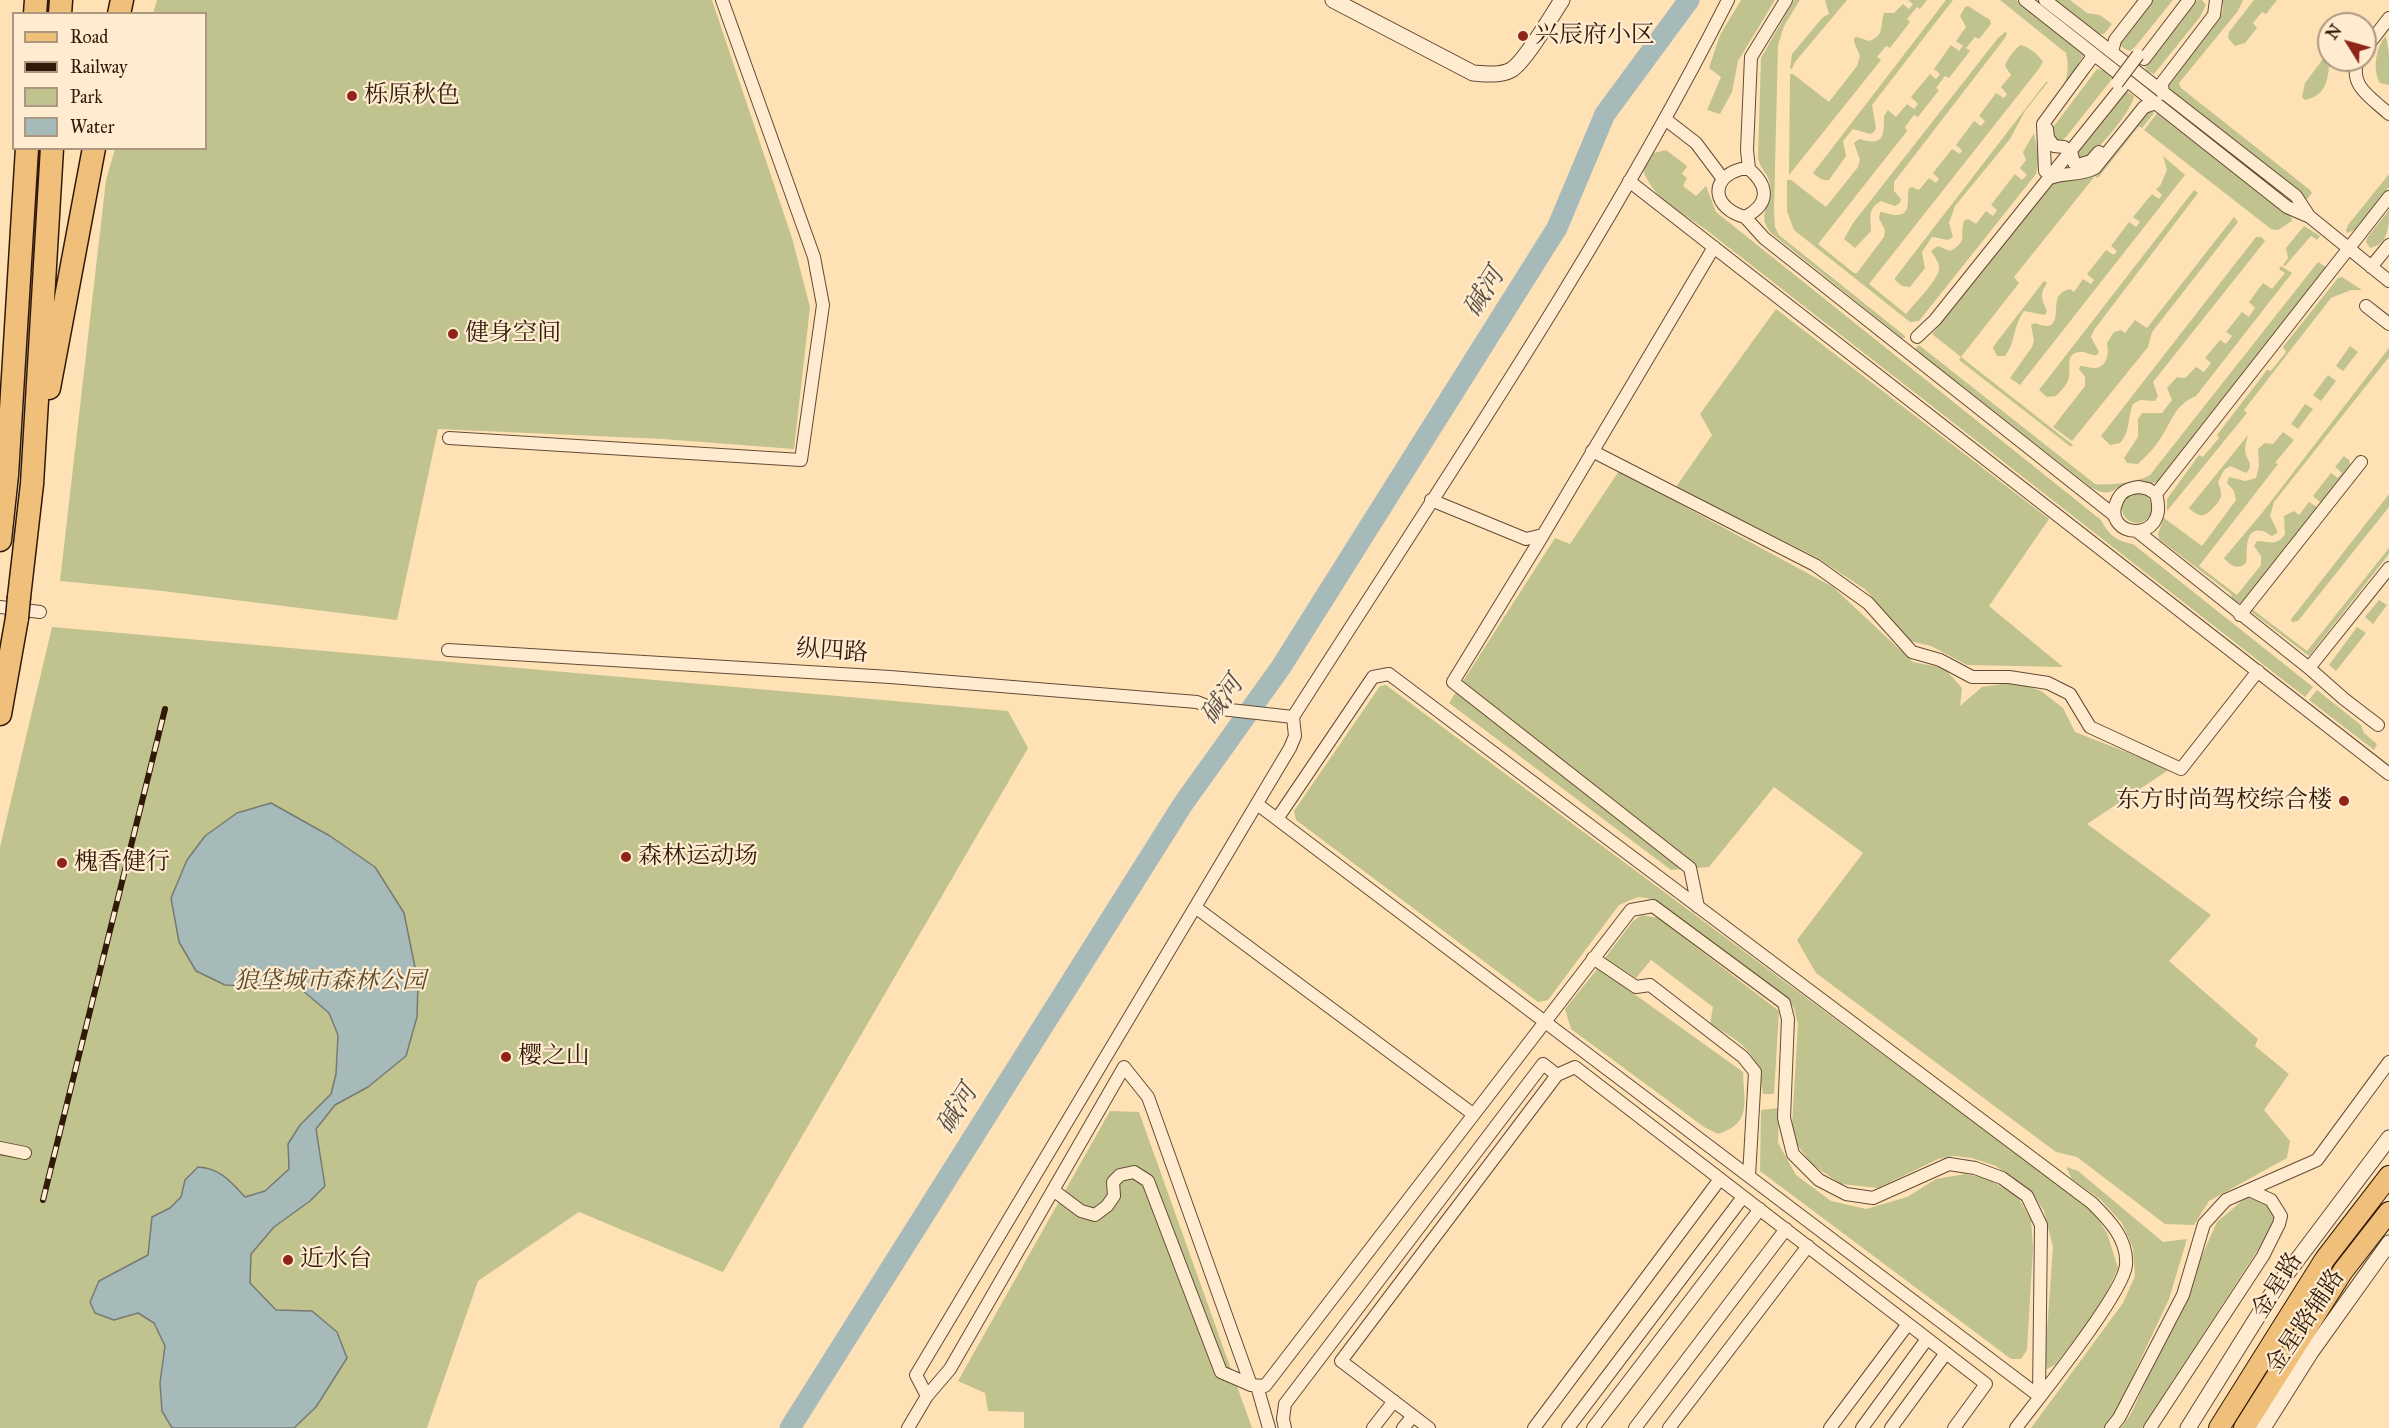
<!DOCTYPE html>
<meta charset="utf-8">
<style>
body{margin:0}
#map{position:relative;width:2389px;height:1428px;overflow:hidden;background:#ffe1b6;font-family:"IM FELL Great Primer",serif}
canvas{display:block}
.legend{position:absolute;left:12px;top:12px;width:195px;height:138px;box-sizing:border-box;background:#ffecd0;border:2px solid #ac9880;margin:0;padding:8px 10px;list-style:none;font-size:18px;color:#301909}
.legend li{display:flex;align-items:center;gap:12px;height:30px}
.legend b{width:30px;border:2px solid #ac9880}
.north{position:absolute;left:2317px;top:12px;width:60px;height:60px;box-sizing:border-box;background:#ffecd0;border:2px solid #ac9880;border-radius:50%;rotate:307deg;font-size:16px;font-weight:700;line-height:24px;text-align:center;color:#301909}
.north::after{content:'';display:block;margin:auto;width:21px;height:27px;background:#8f2418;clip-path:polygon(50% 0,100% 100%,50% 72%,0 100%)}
</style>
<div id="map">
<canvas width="2389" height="1428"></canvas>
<ul class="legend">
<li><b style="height:8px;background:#f0c07b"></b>Road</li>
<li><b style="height:8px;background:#301909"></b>Railway</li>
<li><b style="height:16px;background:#c0c38e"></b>Park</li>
<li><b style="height:16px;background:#a6baba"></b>Water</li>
</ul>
<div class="north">N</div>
</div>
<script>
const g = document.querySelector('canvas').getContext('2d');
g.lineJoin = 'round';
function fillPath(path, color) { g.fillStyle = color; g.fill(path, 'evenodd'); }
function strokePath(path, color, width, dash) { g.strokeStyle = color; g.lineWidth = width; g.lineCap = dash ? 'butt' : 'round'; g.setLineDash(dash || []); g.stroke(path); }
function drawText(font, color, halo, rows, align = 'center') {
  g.font = font + ' "IM FELL Great Primer","Noto Serif SC",serif'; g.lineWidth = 4.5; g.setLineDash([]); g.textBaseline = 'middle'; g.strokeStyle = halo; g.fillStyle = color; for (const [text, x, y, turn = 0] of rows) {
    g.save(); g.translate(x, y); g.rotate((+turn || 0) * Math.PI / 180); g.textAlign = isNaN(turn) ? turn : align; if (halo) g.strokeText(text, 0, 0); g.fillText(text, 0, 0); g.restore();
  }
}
const green = new Path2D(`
 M157 0H712L792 238 810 307 794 449 663 439 438 429 397 620 154 590 60 581 106 180 115 149 206 148V14L153 13Z
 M1741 0H1775L1738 61 1732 92 1720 114 1707 110 1721 77 1709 68 1720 35Z
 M1794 0H1800L1784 26 1778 45 1774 210 1775 227 1779 235 1905 336V338H1902L1771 233C1754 212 1775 206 1770 184 1768 173 1760 169 1758 158L1761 58Z
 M1825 0H1847L1795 62 1792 69 1790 68 1792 54 1823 17 1829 14Z
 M1908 0H1927L1920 9 1917 7 1907 19 1910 22 1890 48 1886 46 1877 57 1881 60 1789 175 1790 74H1793L1829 102 1857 66 1860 56 1854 42V38L1857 37 1869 41C1885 36 1880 25 1884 13H1894L1903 4 1909 9 1913 4Z
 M1946 0H1953L1872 105 1876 128 1874 132 1870 134 1853 129 1843 141 1846 156 1829 180C1822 181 1818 177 1813 173Z
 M2000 0H2016L2084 55 2063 88C2068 75 2069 66 2066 53Z
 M2054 0H2070L2087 13 2100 15 2112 24 2104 34H2097Z
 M2153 0H2173L2135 47 2130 51 2123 48 2120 44 2121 40Z
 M2197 0H2202L2206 5 2200 17 2154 74 2147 71 2145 67 2148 63Z
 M2222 0H2243L2238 11 2179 83 2181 88 2310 190 2312 193 2307 199 2302 196 2170 91 2167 84 2220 19 2223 9Z
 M2254 0H2277L2266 14 2262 12 2253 23 2257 28 2245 43 2235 46 2228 38 2229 32Z
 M1968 6 1990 20 1991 24 1979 39 1975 37 1966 48 1970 51 1949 78 1945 76 1936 88 1939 90 1918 117 1914 115 1905 127 1907 131 1818 244 1854 273H1857L1884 237 1885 230 1879 218 1880 212C1886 212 1889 215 1895 215 1913 216 1906 198 1909 188L1912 187 1919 190 1929 178 1936 183 1939 179 1933 173 1952 149 1960 154 1962 150 1956 145 1974 121 1981 126 1985 121 1979 116 1996 93 2004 98 2007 94 2001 87 2011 75 2005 66C2008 57 2014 51 2020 45 2028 46 2039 55 2043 62L2038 70 1869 284 1906 314C1914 304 1938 280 1939 269 1940 263 1934 256 1931 251L1938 246 1950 251C1969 241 1959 237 1964 221L1968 219 1976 224 1986 211 1993 216 1997 210 1991 205 2015 174 2022 180 2027 175 2020 168 2026 160 2023 152 2034 133 2039 160 2036 174 1919 321 1910 322 1794 230 1787 211V180H1791L1826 207 1858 167 1860 160 1854 143 1859 139C1883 146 1884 138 1884 116L1888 110 1896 117 1907 104 1914 109 1918 104 1911 97 1930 74 1936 79 1940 74 1934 69 1951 45 1959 51 1963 46 1956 41 1966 27 1960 16 1965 7Z
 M2005 32 2007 33 2005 38 1894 182V191L1901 199 1900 203 1895 206 1881 201C1867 209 1871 217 1871 231L1855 248 1844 239 1853 223 1998 38Z
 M2386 36 2389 53V85L2380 83C2372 70 2376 46 2386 36Z
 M2329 51C2329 70 2331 95 2305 100L2302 97 2305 83Z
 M2097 69 2106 71 2112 79 2066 137 2061 141 2054 139 2052 131 2054 126Z
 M2046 82H2048L2025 111 2010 139 1955 206 1949 223 1953 237 1948 240 1932 237 1922 252 1925 268 1910 287 1902 286 1895 280V278Z
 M2126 91 2134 96C2131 113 2098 150 2084 160L2079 159 2076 152Z
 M2150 110 2154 113 2142 128 2139 126 2098 178 2095 176 2014 277 2019 283 1961 357 2073 445 2071 447 1959 360 1961 357 1932 334 2050 185 2057 181 2095 175 2147 111Z
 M2159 111 2291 216 2292 221 2278 230 2271 229 2144 130Z
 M1666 150 1687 166 1682 174 1687 178 1683 186 1696 196 1706 186 1716 212 2101 520C2109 535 2116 541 2133 544L2313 687 2305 697 1705 229C1680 211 1653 199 1643 170L1654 153Z
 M2163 156 2185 175 2020 385 2010 378 2032 347 2034 341 2031 325 2035 323C2063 335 2053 307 2058 297 2061 292 2064 291 2070 289L2074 292 2083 279 2091 284 2094 280 2087 274 2106 250 2114 255 2117 251 2111 246 2129 222 2136 227 2140 222 2133 217 2152 194 2159 199 2162 195 2156 189 2160 186 2167 170Z
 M2389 174V187L2355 230 2347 233 2346 230 2348 225Z
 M2194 190 2198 193 2094 330 2091 337 2099 352 2097 355C2090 356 2086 351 2079 352 2065 354 2071 367 2069 376 2069 383 2061 391 2056 396L2047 397 2039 390Z
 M2389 210C2389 226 2389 244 2370 248L2366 242 2367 238Z
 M2234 217 2238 222 2152 332 2148 347 2072 441 2053 427 2085 386V377L2079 369 2080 366C2085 366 2090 368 2095 368 2108 367 2109 352 2107 343L2114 332 2121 330 2125 333 2135 320 2147 328Z
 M2304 226 2320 236 2317 240 2311 236 2285 266 2283 265 2288 258 2286 248Z
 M2256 237H2261L2265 241 2153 382 2158 396 2155 401 2140 400 2133 404C2127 419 2131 431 2120 443L2110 445 2101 436Z
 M2318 262 2326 267 2159 481C2151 486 2144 481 2136 481 2115 482 2115 501 2092 488L1915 349 1919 345 2095 484C2108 486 2139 482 2150 475Z
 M2281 266 2292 273 2196 396C2174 405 2172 422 2160 439 2154 449 2146 456 2138 464L2127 463 2124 458 2138 437V419L2142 413H2162L2172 400 2167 388 2177 377 2185 378 2196 367 2204 372 2211 363 2205 358 2220 340 2226 344 2232 336 2226 332 2242 312 2249 317 2255 308 2249 302 2263 283 2272 289 2285 273 2279 269Z
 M2342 277 2362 290H2351L2331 298 2244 410 2247 413 2167 511V499L2199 455 2203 457 2219 438 2217 435 2267 370 2271 371 2286 352 2283 347 2338 278Z
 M2044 281 2047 283C2039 295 2042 299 2047 311L2045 315 2024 311C2013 325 2016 342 2005 356H1997L1993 348 1996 343Z
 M1776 309 2049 519 1989 606 2063 667 1967 665 1931 646 1910 641 1866 590 1816 557 1676 487 1712 435 1700 414Z
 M2350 346 2358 352 2343 371 2336 366Z
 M2389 348V357L2274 502 2270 516 2277 530V533L2272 536C2269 535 2266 532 2263 531 2243 526 2248 553 2246 563 2238 570 2230 566 2224 558L2262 513Z
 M2328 375 2336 381 2321 401 2313 395Z
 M2305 404 2313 409 2298 429 2291 424Z
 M2283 432 2294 440 2275 463 2278 464 2199 566 2237 595 2261 565V556L2254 546 2257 541C2269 541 2277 547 2285 534L2284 516 2294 511 2299 515 2309 502 2317 507 2320 502 2313 496 2331 473 2338 478 2342 473 2335 467 2344 456 2349 460 2351 467 2243 603H2238L2232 599 2231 594 2159 539 2158 534 2164 518 2202 546 2236 500 2234 491 2227 483 2229 477 2245 481 2256 478 2259 466 2258 449 2265 443 2273 444Z
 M2248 435C2247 440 2245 445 2245 450 2246 460 2255 465 2246 473L2230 466 2224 470 2218 482C2219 486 2222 491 2221 496 2220 501 2216 505 2213 508 2204 518 2198 517 2189 508Z
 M1619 471 1833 587 1913 662 1944 668 1962 688 1960 706 1982 687 2015 682 2041 691 2063 708 2075 732 2170 769 2087 824 2211 915 2169 961 2258 1039 2255 1046 2289 1074 2264 1110 2290 1141 2287 1158 2209 1201 2194 1225 2165 1224 2077 1157 2056 1152 1816 973 1797 940 1863 853 1774 787 1709 867 1671 870 1449 703 1555 538 1570 544Z
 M2122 508a15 15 0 1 1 30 0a15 15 0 1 1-30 0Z
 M2389 494V507L2298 621 2292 622 2291 619 2296 613Z
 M2389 548V554L2309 656 2250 611 2252 609 2307 651Z
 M2379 600 2387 605 2373 624 2365 617Z
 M52 627 1008 711 1028 748 723 1272 579 1212 478 1281 427 1428H0V847Z
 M2357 627 2366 633 2336 671 2329 665Z
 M1386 685 2093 1211 2107 1233 2118 1268 2101 1305 2055 1365 2047 1369 2045 1359 2053 1247 2044 1211 2031 1191 1996 1166 1972 1158 1954 1156 1938 1159 1878 1188 1841 1184 1813 1165 1797 1145 1792 1125 1798 1024 1794 1008 1786 997 1653 899 1638 897 1619 905 1548 1000 1538 1002 1296 820 1294 811 1380 686Z
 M2317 690 2361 725 2364 733 2377 744 2374 750 2309 700Z
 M1642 915 1658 918 1779 1011 1774 1094H1763C1756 1050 1746 1045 1710 1024L1713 1007 1651 960 1636 978 1605 958 1633 921Z
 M1598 968 1743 1072C1744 1103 1752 1123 1718 1134L1704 1127 1571 1029 1565 1009Z
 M1779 1108 1778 1143 1796 1175 1831 1201 1866 1209 1907 1197 1936 1179 1965 1174 1987 1178 2018 1197 2031 1220 2033 1248 2027 1350 2021 1359H2011L1760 1171 1761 1110Z
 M1110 1111 1139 1112 1252 1428H1024V1412L988 1411 985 1393 958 1381Z
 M2066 1167 2078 1171 2163 1242 2187 1239 2169 1299 2115 1414 2104 1428H2031L2123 1303 2135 1276 2133 1248 2122 1223 2101 1200 2072 1179Z
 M2251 1193C2264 1201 2276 1207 2274 1225L2142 1428H2121L2131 1414 2217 1222Z`);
const water = new Path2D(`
 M271 803 330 836 375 867 404 913 418 982 417 1017 406 1056 368 1087 335 1105 316 1129 325 1186 310 1201 274 1227 251 1254 250 1283 276 1310 312 1311 337 1332 347 1358 316 1407 294 1428H172L162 1411 160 1383 165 1346 154 1323 138 1313 114 1320 95 1313 90 1302 99 1281 148 1255 152 1217 170 1208 181 1197 185 1180 198 1167C220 1168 231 1182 245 1197L265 1191 289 1169 288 1144 300 1125 331 1094 336 1074 338 1035 329 1013 294 983 260 986 225 985 196 971 179 942 171 898 187 860 205 836 237 813Z`);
const river = new Path2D(`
 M790 1428 1183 804 1281 667 1557 228 1605 114 1689 0`);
const minor = new Path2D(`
 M2025 0 2287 207 2310 217 2389 281
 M2045 0 2296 196 2309 216
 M2365 49 2389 18
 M2112 52 2115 40 2146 0
 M2144 59 2189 0
 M2358 60C2348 86 2372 98 2389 114
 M2163 94 2162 83 2214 15 2216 0
 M1665 119 1696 143 1723 179
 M2047 129 2048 138 2054 146 2064 147
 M2071 151 2074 163 2078 165 2091 161 2099 152
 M1741 169H1749C1769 186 1770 204 1745 217 1714 209 1707 179 1741 169Z
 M1749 169 1747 150 1751 57 1786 0
 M2045 171 2043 124 2084 68 2091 59V52
 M2050 178C2064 172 2081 176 2095 168L2144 107 2156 103
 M1629 181 2389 774
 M1745 217 1764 238 2114 515
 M2371 267 2389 245
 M2366 306 2389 324
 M1917 337 1935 320 2122 87
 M449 438 801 460 823 305 814 257 722 0
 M1592 451 1815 565 1868 603 1912 652 1940 660 1972 677H2009L2048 683 2070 694 2090 727 2181 769 2258 671
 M2139 487 2148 489 2156 494C2171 546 2100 538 2117 501 2121 491 2129 488 2139 487Z
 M2156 494 2389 197
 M1431 500 1526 539 1543 535 1714 247
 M2138 532 2309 668 2389 568
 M1543 535 1453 682 1690 868 1698 907
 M0 607 40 612
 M2240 615 2361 462
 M448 650 890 677 1197 702 1212 708 1293 717
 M2309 668 2344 699 2378 725
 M1277 819 1373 677 1389 674 2092 1203C2109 1220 2128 1239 2126 1265 2124 1293 2037 1400 2016 1428
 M1195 907 1473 1114
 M1593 958 1636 987 1650 985 1743 1057 1755 1072 1749 1176
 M0 1148 25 1153
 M1053 1190 1081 1211 1095 1215 1107 1206 1114 1196 1113 1182 1120 1175 1134 1172 1148 1181 1221 1372 1251 1385
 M1257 1386 1269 1428
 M927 1396 950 1369 1124 1067 1148 1097 1251 1385 1265 1386 1631 910 1653 906 1784 1003 1788 1019 1784 1118 1793 1154 1819 1180 1846 1194 1873 1198 1949 1164 1975 1168 2002 1178 2027 1196 2041 1225 2039 1396C1785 1204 1531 1011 1277 819L1257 804
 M908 1428 927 1396 916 1375 1290 748 1295 736 1293 717C1443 482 1602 249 1728 0
 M1285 1428 1283 1419 1285 1404 1543 1064 1557 1075
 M1373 1428 1394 1401
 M1403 1428 1413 1416
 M1429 1428 1341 1361 1557 1075 1575 1067 1986 1384 1954 1428
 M1534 1428 1720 1179
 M1568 1428 1743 1197
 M1593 1428 1760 1209
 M1635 1428 1786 1229
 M1669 1428 1808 1246
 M1830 1428 1908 1324
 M1862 1428 1927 1339
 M1891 1428 1946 1353
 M2111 1428 2119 1418 2183 1295 2204 1224 2226 1200 2317 1160 2389 1062
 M2150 1428 2263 1256 2279 1224 2281 1216 2271 1200 2249 1190`);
const tertiary = new Path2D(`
 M1333 0 1473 73C1485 74 1500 76 1511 70 1525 62 1552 15 1562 0
 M2188 1428 2273 1292 2389 1138
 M2263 1428 2311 1352 2389 1243`);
const primary = new Path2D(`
 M2219 1428 2325 1259 2389 1176
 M2244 1428 2343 1271 2389 1212`);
const motorway = new Path2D(`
 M35 14 36 0
 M60 14 61 0
 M119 14 122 0
 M49 388 94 148
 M0 540 7 475 27 148
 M19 597 32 484 52 148
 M0 714 17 618`);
const rail = new Path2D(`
 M43 1200 165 709`);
const minorBridge = new Path2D(`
 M2117 83 2138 55`);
const motorwayBridge = new Path2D(`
 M17 618 19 597`);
const markers = [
 [1523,36,6,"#8f2418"],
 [352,96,6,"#8f2418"],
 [453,334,6,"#8f2418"],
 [2344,801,6,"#8f2418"],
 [626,857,6,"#8f2418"],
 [62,863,6,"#8f2418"],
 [506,1057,6,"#8f2418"],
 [288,1260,6,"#8f2418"]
];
const poiNames = [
 ["兴辰府小区",1535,36],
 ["栎原秋色",364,96],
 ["健身空间",465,334],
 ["东方时尚驾校综合楼",2332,801,"right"],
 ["森林运动场",638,857],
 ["槐香健行",74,863],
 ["樱之山",518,1057],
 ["近水台",300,1260]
];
const streetNames = [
 ["纵四路",832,652,4],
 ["金星路",2278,1286,-58],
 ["金星路辅路",2306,1322,-56]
];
const parkNames = [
 ["狼垡城市森林公园",330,982]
];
const waterNames = [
 ["碱河",1485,293,-58],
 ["碱河",1223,701,-54],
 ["碱河",958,1110,-58]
];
fillPath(green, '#c0c38e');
fillPath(water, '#a6baba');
strokePath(water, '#777a73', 1.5);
strokePath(river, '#a6baba', 21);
strokePath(minor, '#644b34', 14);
strokePath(tertiary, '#644b34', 17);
strokePath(primary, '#301909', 22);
strokePath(motorway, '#301909', 25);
strokePath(minor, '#ffecd0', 12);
strokePath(tertiary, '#ffecd0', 15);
strokePath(primary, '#f0c07b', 20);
strokePath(motorway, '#f0c07b', 22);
strokePath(rail, '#301909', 6);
strokePath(rail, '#ffecd0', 4, [11]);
strokePath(minorBridge, '#644b34', 14, []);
strokePath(motorwayBridge, '#301909', 25, []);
strokePath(minorBridge, '#ffecd0', 12);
strokePath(motorwayBridge, '#f0c07b', 22);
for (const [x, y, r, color] of markers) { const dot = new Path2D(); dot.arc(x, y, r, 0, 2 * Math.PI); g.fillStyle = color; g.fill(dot); strokePath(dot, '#ffecd0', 2); }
drawText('24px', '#301909', '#ffecd0', poiNames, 'left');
drawText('24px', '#301909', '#ffecd0', streetNames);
drawText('italic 24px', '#5b4c31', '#ffecd0', parkNames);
drawText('italic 26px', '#595147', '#ffecd0', waterNames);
</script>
